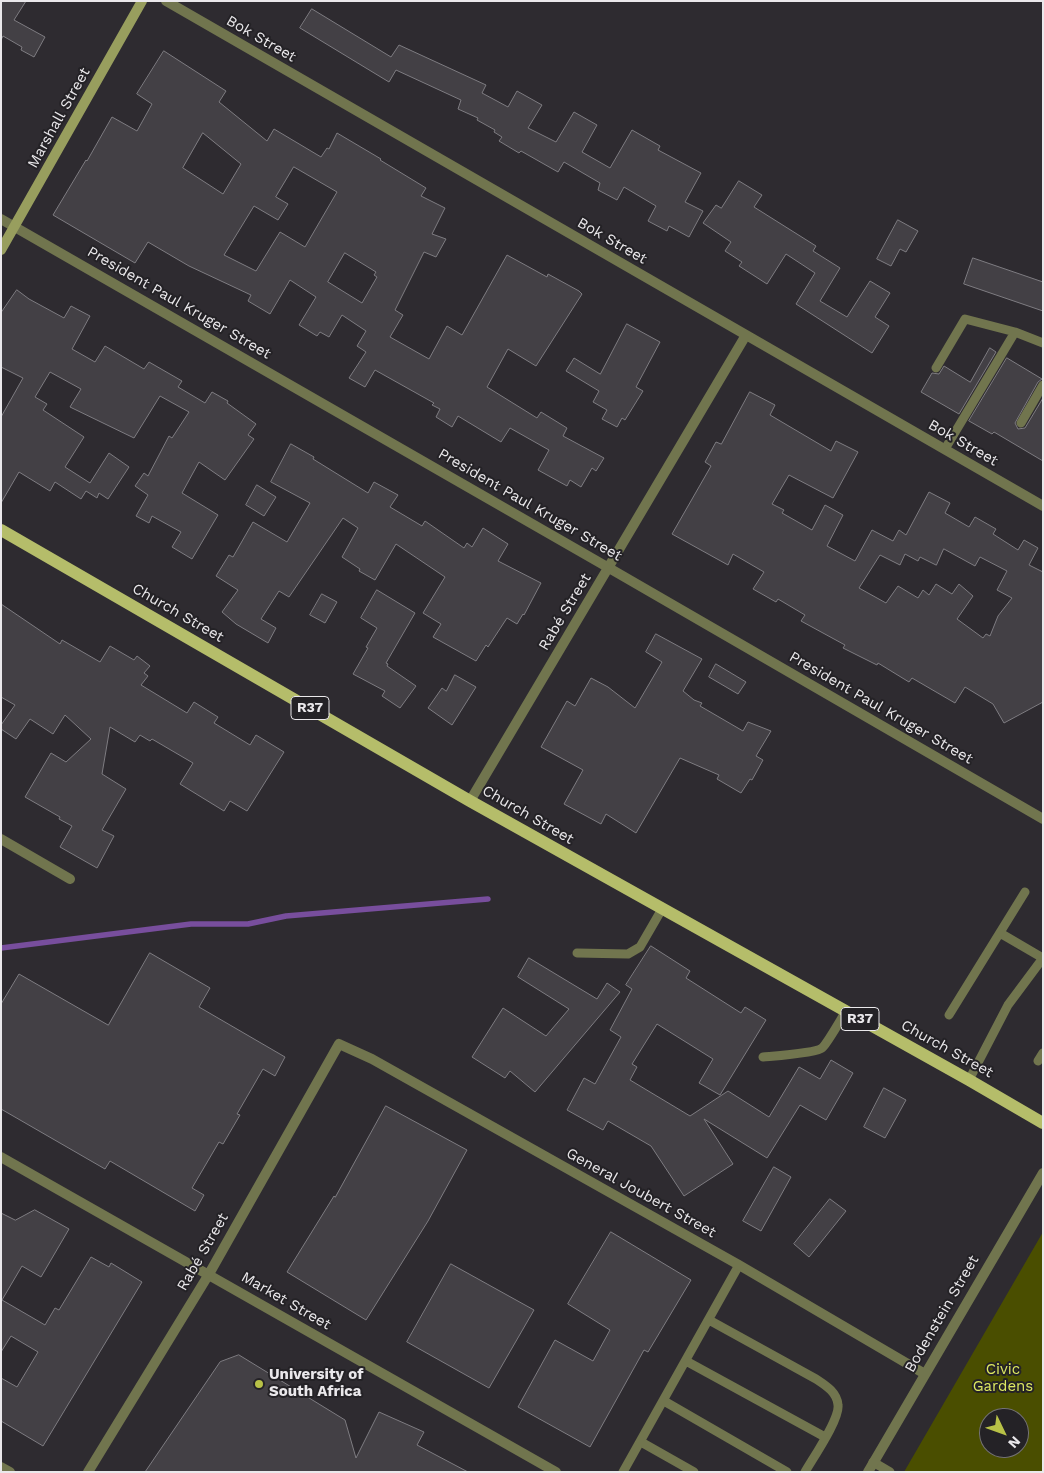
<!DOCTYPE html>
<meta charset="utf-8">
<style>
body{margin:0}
#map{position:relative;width:1044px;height:1473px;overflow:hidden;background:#2e2b30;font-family:"Work Sans",sans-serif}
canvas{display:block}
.frame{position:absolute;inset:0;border:2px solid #eae8eb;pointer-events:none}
.north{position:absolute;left:979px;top:1408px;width:50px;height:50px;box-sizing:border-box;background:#242226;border:1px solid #737175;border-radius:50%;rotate:132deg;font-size:14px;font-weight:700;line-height:20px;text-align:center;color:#eae8eb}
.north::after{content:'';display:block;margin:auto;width:18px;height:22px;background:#b8c147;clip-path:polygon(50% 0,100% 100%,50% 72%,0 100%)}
</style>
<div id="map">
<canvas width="1044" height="1473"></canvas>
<div class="frame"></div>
<div class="north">N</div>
</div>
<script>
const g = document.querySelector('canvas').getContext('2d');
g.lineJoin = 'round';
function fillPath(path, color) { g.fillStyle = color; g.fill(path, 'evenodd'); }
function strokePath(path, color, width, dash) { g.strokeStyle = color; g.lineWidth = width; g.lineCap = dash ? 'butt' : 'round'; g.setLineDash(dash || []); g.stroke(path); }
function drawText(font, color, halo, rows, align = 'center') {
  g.font = font + ' "Work Sans",sans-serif'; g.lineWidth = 4; g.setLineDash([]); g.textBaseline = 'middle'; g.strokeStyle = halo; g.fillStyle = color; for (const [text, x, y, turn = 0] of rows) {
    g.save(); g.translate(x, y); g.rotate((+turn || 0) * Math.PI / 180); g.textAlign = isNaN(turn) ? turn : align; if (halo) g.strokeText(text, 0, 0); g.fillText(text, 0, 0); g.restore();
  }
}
const green = new Path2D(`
 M1043 1232V1472H904ZM989 1418H1019V1448H989Z`);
const stream = new Path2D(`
 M1 948 191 924H248L286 916 488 899`);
const building = new Path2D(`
 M1 1H26L14 20 45 37 34 57 21 50 22 47 3 36 1 40Z
 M312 9 391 57 399 45 486 85 482 93 508 107 517 91 542 105 528 128 556 142 574 112 597 125 582 152 610 168 632 130 660 146 658 150 701 173 685 202 703 211 689 237 669 226 667 231 648 221 656 206 624 187 617 200 598 190 600 183 564 162 558 172 521 151 519 153 499 141 502 137 494 132 495 130 477 120 478 118 458 109 461 100 396 70 389 82 300 28Z
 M164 51 226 91 219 102 267 141 274 129 321 157 327 148 329 149 337 133 381 159 380 160 426 188 421 196 445 208 432 234 446 239 436 257 424 252 395 310 403 315 390 337 429 359 447 326 462 335 507 255 547 277 548 274 579 291 582 294 536 366 508 349 487 387 537 418 541 412 567 428 563 436 604 458 596 471 592 468 581 487 570 480 567 486 538 470 549 450 510 428 501 442 458 416 452 427 436 417 440 409 432 405 434 403 375 370 365 387 349 378 366 352 357 346 366 331 342 315 329 337 320 332 317 336 299 325 316 297 290 280 270 314 248 301 251 295 189 266 148 242 135 263 53 215 86 160 87 161 112 117 137 131 152 104 137 94ZM203 133 241 164 223 194 183 168ZM294 167 337 192 305 247 280 232 256 271 224 255 254 206 278 220 288 204 276 197ZM345 253 376 272 374 275 377 277 362 303 328 282Z
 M739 181 762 195 754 207 816 246 813 251 840 268 820 301 847 317 870 281 890 293 875 317 889 326 872 353 796 304 815 273 786 254 767 284 739 266 742 262 725 251 731 242 703 223 716 205 721 208Z
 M898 220 918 231 906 252 900 249 891 266 877 259Z
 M973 258 1043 282V311L964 284Z
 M17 290 29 299 64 318 71 306 90 316 72 349 95 362 105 346 144 369 149 362 182 381 178 387 205 403 212 392 228 401 227 403 256 424 248 435 254 439 225 480 199 462 182 493 218 515 192 559 172 547 181 532 152 516 149 523 136 516 148 495 135 486 144 473 148 476 169 436 172 438 189 412 160 396 134 438 70 407 81 389 50 372 35 397 47 404 43 410 84 437 65 467 90 483 109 453 129 467 108 499 99 493 97 498 86 491 81 499 55 482 50 491 19 472 1 503V417L23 378 1 367V313Z
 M627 324 660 342 636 387 643 391 625 420 622 418 617 427 602 419 607 410 593 402 599 391 566 371 574 358 600 374Z
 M990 348 996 352 959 414 921 392 932 373 939 374 944 366 970 382Z
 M1007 358 1042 379 1038 382 1015 423 1018 429 1025 428 1043 398V461L994 432 992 434 969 421Z
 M750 392 775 405 770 415 831 451 836 441 858 452 833 498 789 475 772 504 784 510 782 513 812 530 825 505 843 515 827 546 855 561 872 530 893 541 899 530 906 535 929 492 950 503 945 513 969 527 975 517 996 529 993 534 1018 550 1024 540 1038 548 1029 565 1043 572V702L1004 723 993 704 965 687 955 703 912 678 909 682 878 663 877 665 843 648 845 645 801 621 805 615 778 599 776 602 753 589 764 572 733 554 728 565 672 534 711 466 705 462 716 442 721 444ZM944 549 975 566 980 557 1007 571 997 590 1012 598 998 616 990 636 986 634 983 638 957 619 973 596 959 584 952 594 936 584 929 595 923 590 918 598 898 586 886 603 859 588 880 555 900 565 905 554 918 561 920 557 936 565Z
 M291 444 314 457 313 459 368 493 374 482 398 495 390 507 422 526 425 521 464 548 467 543 472 547 483 528 508 544 498 561 541 583 524 615 523 614 517 624 507 618 488 647 486 645 476 661 433 637 441 624 423 613 445 577 396 544 375 580 359 571 360 569 342 557 358 528 343 518 289 597 279 591 261 619 276 628 268 643 236 624 222 612 238 590 216 576 229 555 233 557 253 522 287 542 310 503 271 482Z
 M257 485 276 497 264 516 246 505Z
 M377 590 415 613 386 663 388 664 387 666 416 686 400 708 382 696 385 691 353 674 368 648 366 647 377 628 361 618Z
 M322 594 337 602 325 623 310 615Z
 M1 604 60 644 62 640 100 662 110 646 134 660 137 656 150 666 144 673 148 676 141 685 187 713 194 702 218 717 214 723 250 745 256 735 284 752 247 811 230 801 224 811 180 784 193 763 152 739 150 741 140 735 135 742 110 727 102 774 126 789 102 830 114 836 97 868 60 847 72 826 59 819 60 817 25 797 51 753 66 762 91 739 65 715 53 734 30 719 16 739 1 729V725L15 705 1 697Z
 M656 634 702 659 683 691 694 700 702 703 700 706 743 731 748 722 771 731 756 756 763 760 752 780 750 779 741 793 717 779 719 775 680 758 636 833 606 814 601 824 564 804 583 770 541 747 567 701 575 706 591 678 608 687 635 708 662 662 646 652Z
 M716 664 746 682 738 694 709 677Z
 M455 675 476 687 452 725 428 708 442 688 446 691Z
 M651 946 690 971 686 978 741 1013 745 1007 766 1020 720 1095 699 1083 713 1059 657 1024 632 1064 637 1067 630 1080 690 1116 728 1091 769 1117 799 1067 820 1079 831 1060 853 1073 826 1120 800 1105 767 1158 704 1119 733 1164 684 1196 651 1146 608 1121 603 1130 567 1110 584 1078 595 1084 621 1037 610 1030 632 989 626 985Z
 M150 953 210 988 199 1007 285 1057 275 1076 263 1069 237 1114 240 1115 223 1144 219 1142 192 1188 204 1195 195 1211 110 1161 105 1169 1 1109V1004L19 974 108 1025Z
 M529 958 597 999 607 983 620 992 535 1092 510 1071 505 1078 472 1057 503 1008 546 1036 569 1009 518 977Z
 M884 1088 906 1100 885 1138 864 1127Z
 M386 1106 467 1150 428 1221 366 1320 287 1272 334 1196 335 1197Z
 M774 1167 791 1177 761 1231 743 1221Z
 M830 1199 846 1211 809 1257 794 1244Z
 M35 1210 69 1229 41 1277 22 1266 2 1300 45 1325 55 1308 59 1310 91 1257 109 1267 111 1263 142 1282 43 1446 1 1421V1378L17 1387 38 1352 11 1336 1 1352V1213L15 1220Z
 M611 1232 691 1280 648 1352 644 1350 590 1447 518 1407 555 1340 593 1361 610 1330 568 1304Z
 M451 1264 534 1310 489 1388 407 1342Z
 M239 1355 345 1420 356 1458 379 1412 424 1432 417 1445 468 1472H145L220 1362Z`);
const lane = new Path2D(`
 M936 368 965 319 1015 332
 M1021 423 1043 385
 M945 449 1015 332 1043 343
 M1000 933 1043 958
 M577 953 628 954 640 947 662 909
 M949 1015 1025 892
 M763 1057C773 1056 817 1053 822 1048 827 1044 841 1019 846 1011
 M1038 1061 1043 1053
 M969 1080 1008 1005 1043 958
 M709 1320 816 1379C825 1385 837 1392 838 1405 840 1419 813 1458 805 1472
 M686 1361 825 1437
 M664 1401 787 1472
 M641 1442 694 1472
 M873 1462 890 1472
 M623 1472 739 1265`);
const street = new Path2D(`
 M166 1 1043 506
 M1 219 609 568 1043 819
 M470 801 746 335
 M1 839 70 879
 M1 1157 556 1472
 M1 1467 10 1472
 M88 1472 209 1274 339 1044 372 1059 739 1265 925 1374
 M868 1472 1043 1173`);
const secondary = new Path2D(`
 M1 250 142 1`);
const primary = new Path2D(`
 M1 530 470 801 969 1080 1043 1123`);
const markers = [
 [259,1384,5,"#b8c147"]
];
const shields = [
 [310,708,38],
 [860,1019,38]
];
const shieldNames = [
 ["R37",310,708],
 ["R37",860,1019]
];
const streetNames = [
 ["Bok Street",261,39,30],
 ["Marshall Street",59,118,-61],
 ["Bok Street",612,241,30],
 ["President Paul Kruger Street",179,303,30],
 ["Bok Street",963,443,30],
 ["President Paul Kruger Street",530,505,30],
 ["Rabé Street",565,612,-59],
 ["Church Street",178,613,30],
 ["President Paul Kruger Street",881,708,30],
 ["Church Street",528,815,30],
 ["Church Street",947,1049,29],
 ["General Joubert Street",641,1193,29],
 ["Rabé Street",203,1252,-60],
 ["Market Street",286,1301,30],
 ["Bodenstein Street",942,1314,-60]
];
const parkNames = [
 ["Civic",1003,1370],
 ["Gardens",1003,1387]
];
const poiNames = [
 ["University of",269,1375],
 ["South Africa",269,1392]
];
fillPath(green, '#4a4e00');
strokePath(stream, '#784e9d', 5.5);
fillPath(building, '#434045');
strokePath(building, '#7e7c81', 1);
strokePath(lane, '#71754e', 9);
strokePath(street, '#71754e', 10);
strokePath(secondary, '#989e5e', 10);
strokePath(primary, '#b5bd6a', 12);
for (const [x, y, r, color] of markers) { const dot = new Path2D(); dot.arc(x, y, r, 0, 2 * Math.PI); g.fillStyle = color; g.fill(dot); strokePath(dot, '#242226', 2); }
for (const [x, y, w] of shields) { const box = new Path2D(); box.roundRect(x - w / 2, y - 11.5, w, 23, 4); g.fillStyle = '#242226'; g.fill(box); strokePath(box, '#eae8eb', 1); }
drawText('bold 14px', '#eae8eb', null, shieldNames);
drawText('15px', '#eae8eb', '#242226', streetNames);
drawText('15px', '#dde861', '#242226', parkNames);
drawText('bold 15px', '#eae8eb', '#242226', poiNames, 'left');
</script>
